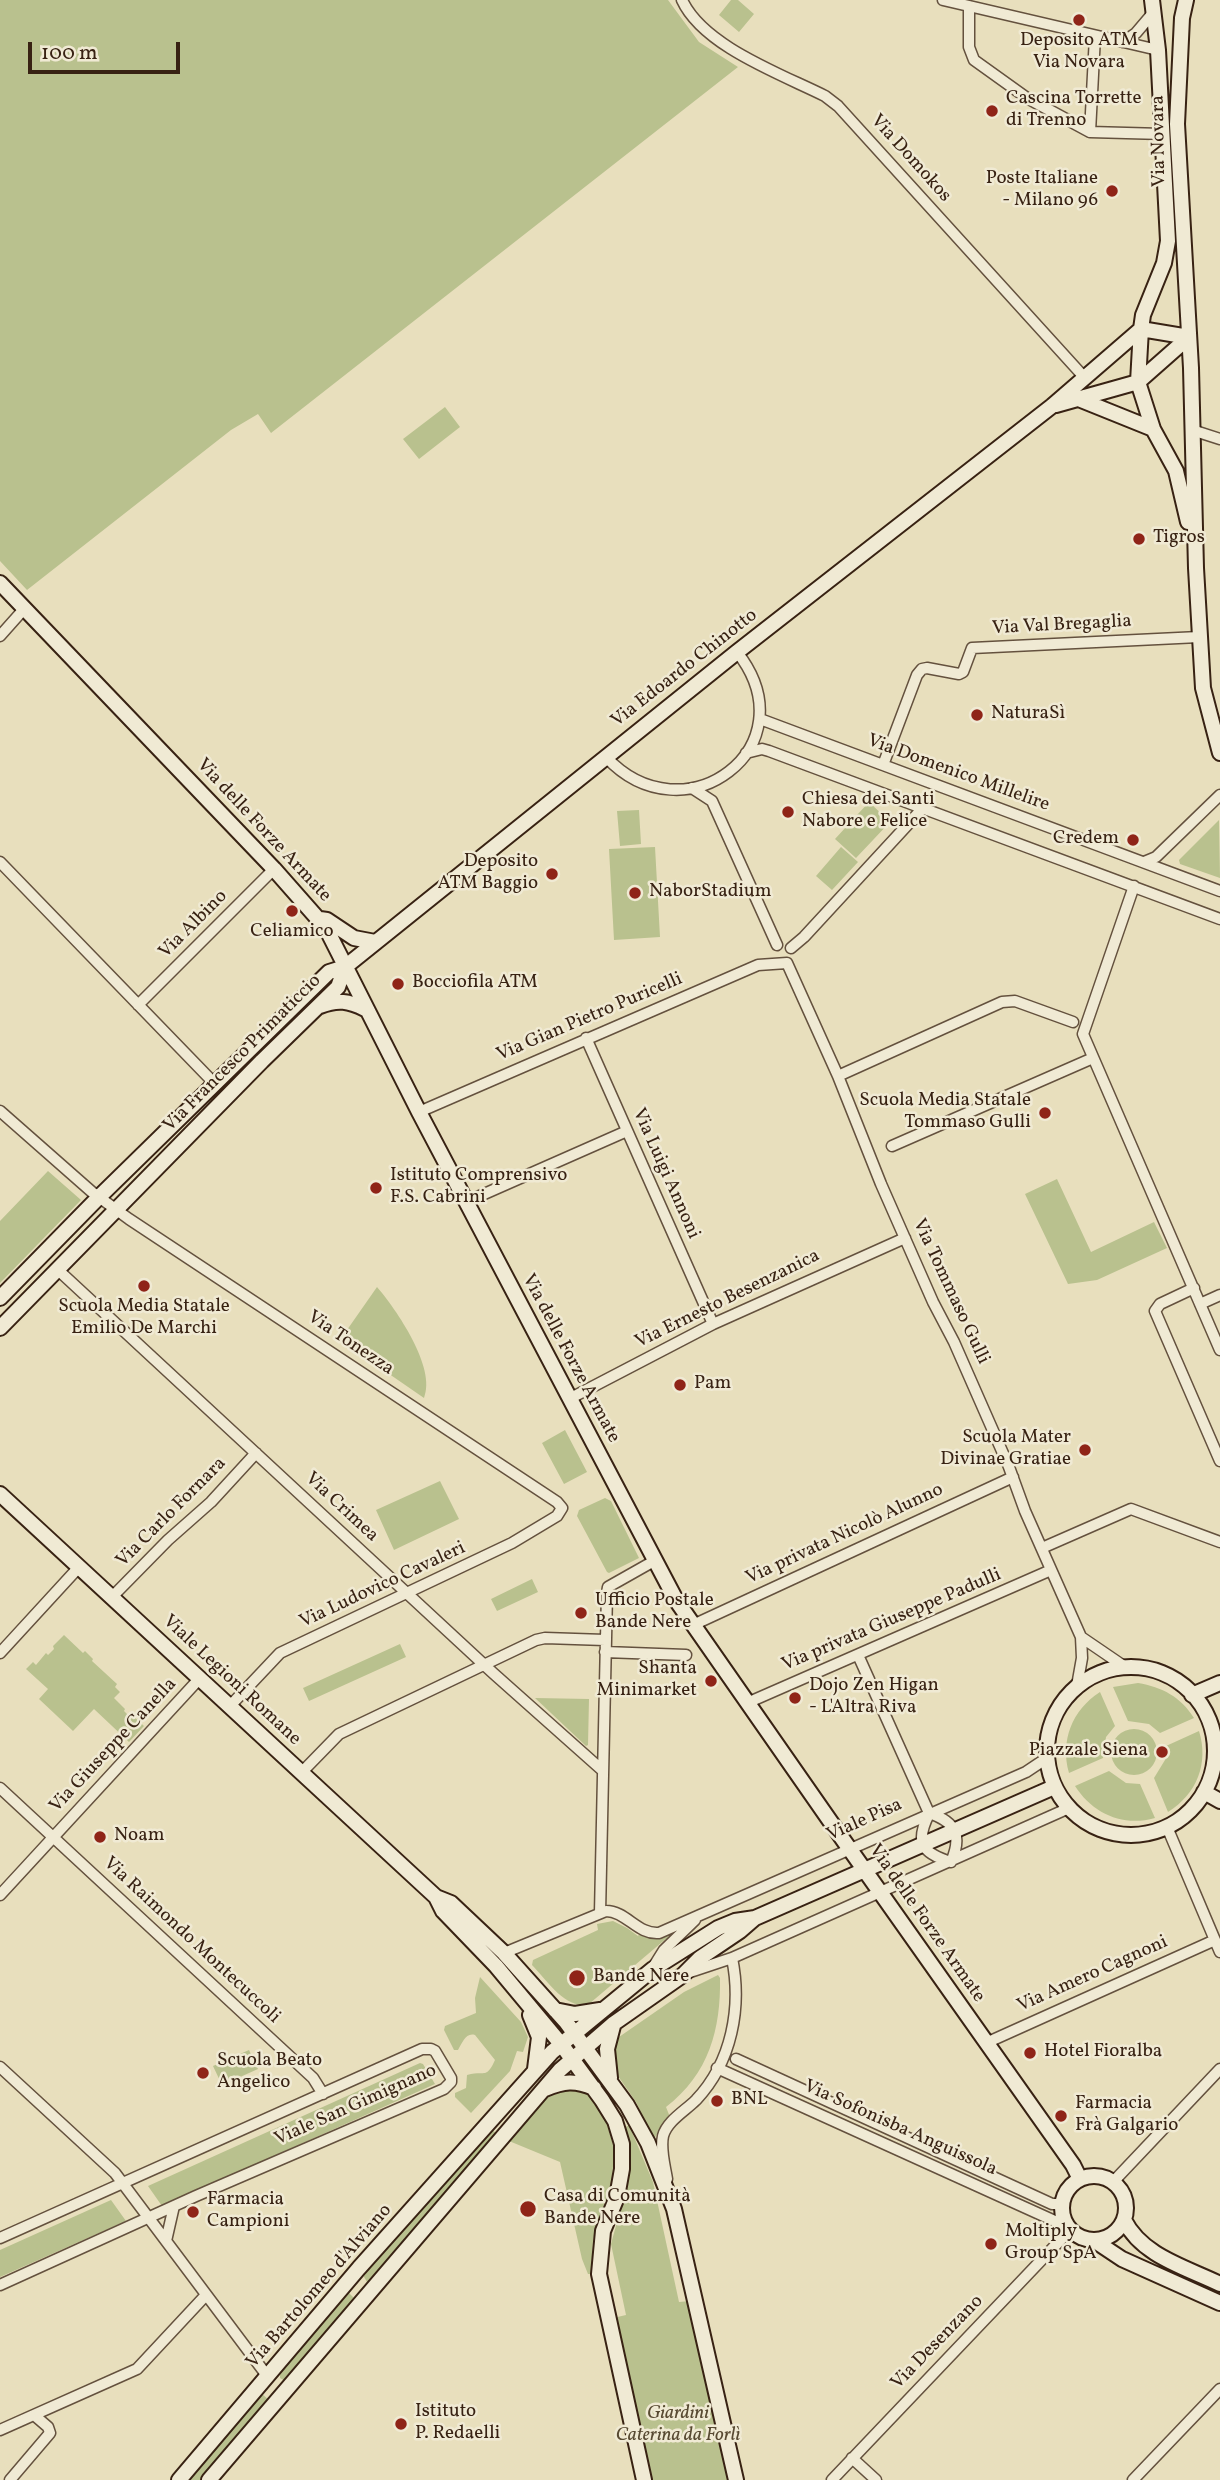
<!DOCTYPE html>
<meta charset="utf-8">
<style>
body{margin:0}
#map{position:relative;width:1220px;height:2480px;overflow:hidden;background:#e8dfbd;font-family:Vollkorn,serif}
canvas{display:block}
.scale{position:absolute;left:28px;top:42px;width:152px;height:32px;box-sizing:border-box;border:4px solid #382213;border-top:0;padding-left:9px;font-size:21px;line-height:24px;white-space:nowrap;color:#382213;-webkit-text-stroke:5px #f0ead4;paint-order:stroke}
</style>
<div id="map">
<canvas width="1220" height="2480"></canvas>
<div class="scale">100 m</div>
</div>
<script>
const g = document.querySelector('canvas').getContext('2d');
g.lineJoin = 'round';
function fillPath(path, color) { g.fillStyle = color; g.fill(path, 'evenodd'); }
function strokePath(path, color, width, dash) { g.strokeStyle = color; g.lineWidth = width; g.lineCap = dash ? 'butt' : 'round'; g.setLineDash(dash || []); g.stroke(path); }
function drawText(font, color, halo, rows, align = 'center') {
  g.font = font + ' Vollkorn,serif'; g.lineWidth = 5; g.setLineDash([]); g.textBaseline = 'middle'; g.strokeStyle = halo; g.fillStyle = color; for (const [text, x, y, turn = 0] of rows) {
    g.save(); g.translate(x, y); g.rotate((+turn || 0) * Math.PI / 180); g.textAlign = isNaN(turn) ? turn : align; if (halo) g.strokeText(text, 0, 0); g.fillText(text, 0, 0); g.restore();
  }
}
const green = new Path2D(`
 M0 0H668L699 42 738 67 271 433 258 414 231 430 27 590 0 561Z
 M731 0H738L754 14 739 32 719 15Z
 M445 407 460 427 419 459 403 439Z
 M869 802 890 822 856 858 835 839Z
 M639 810 641 844 620 846 617 811Z
 M1219 820 1220 878 1180 864 1179 860Z
 M655 847 660 937 614 940 609 849Z
 M841 847 858 862 832 890 816 876Z
 M48 1171 81 1200 0 1283V1221Z
 M1057 1179 1091 1252 1154 1222 1167 1248 1097 1280 1068 1284 1025 1194Z
 M377 1287C396 1309 437 1368 424 1398L340 1340Z
 M565 1430 587 1472 564 1484 542 1443Z
 M440 1481 459 1519 394 1550 376 1510Z
 M605 1498 611 1501 639 1558 609 1573 607 1572 577 1516 579 1510Z
 M532 1579 538 1592 497 1611 491 1599Z
 M64 1635 83 1653 85 1651 93 1659 92 1661 117 1684 115 1687 120 1692 114 1698 125 1709 124 1711 130 1717 132 1715 144 1726 129 1742 94 1709 73 1731 39 1699 48 1689 26 1669 33 1662 36 1665 46 1653 48 1655 54 1649 53 1646Z
 M400 1644 406 1657 309 1701 303 1688Z
 M1138 1683C1162 1687 1181 1697 1194 1718L1160 1733 1149 1724 1128 1721 1113 1687Z
 M1100 1692 1115 1726 1106 1737 1103 1758 1069 1773C1060 1741 1072 1710 1100 1692Z
 M535 1698 589 1699 588 1745 586 1746Z
 M1111 1752a23 23 0 1 1 46 0a23 23 0 1 1-46 0Z
 M1199 1731C1209 1763 1197 1794 1168 1812L1154 1778 1165 1760 1166 1746Z
 M1109 1771 1126 1783 1140 1784 1155 1818C1123 1827 1093 1814 1075 1786Z
 M613 1921 627 1928 638 1936 641 1932C653 1940 660 1935 672 1930L674 1932 589 2004C565 2010 547 1980 532 1965L533 1960 598 1930 597 1924Z
 M718 1975 720 1978C721 2029 709 2074 666 2107L670 2117 659 2129 654 2140 636 2102 609 2063 619 2037 684 1992Z
 M480 1977 521 2022 528 2037 523 2052 517 2051 510 2071 471 2113 455 2097V2093L466 2088 467 2075C484 2070 486 2080 495 2060L475 2035C466 2032 462 2043 458 2050H454L444 2030 445 2026 476 2013 475 1998Z
 M249 2050 258 2069 222 2085 213 2066Z
 M420 2063 423 2064 435 2084 162 2206 148 2186Z
 M561 2084 588 2092 604 2115 614 2148 612 2184 598 2221 593 2240 591 2274H588L582 2259 560 2162 509 2141 553 2089Z
 M629 2125 653 2182 679 2302 690 2301 730 2480H649L613 2318 626 2315 611 2244 629 2178 630 2158 624 2128Z
 M490 2128 497 2134 371 2282H367L363 2275 364 2273Z
 M111 2200 126 2221 0 2277V2250Z
 M349 2293 355 2299 285 2381 280 2378V2371Z
 M261 2393 270 2401 202 2480H186Z`);
const street = new Path2D(`
 M682 0C703 46 781 74 825 96L838 106 1084 377
 M943 0 1158 50
 M969 6V47L974 60 1027 98 1090 132 1163 134
 M1123 42 1136 33 1153 13
 M1090 132 1095 36
 M1192 430 1220 439
 M0 636 24 609
 M760 719 1220 891
 M746 753 762 749 769 751 1220 919
 M606 757C684 841 812 747 737 652
 M883 765 917 675 922 669 927 668 959 674 963 672 972 648 1199 637
 M692 788 712 801 777 945
 M0 862 214 1083
 M1144 862 1156 857 1220 795
 M1134 886 1083 1034 1220 1350
 M791 948 804 937 923 808
 M787 963 838 1076 881 1184 933 1302 954 1342 1009 1467 1025 1511 1081 1637 1082 1658 1077 1686
 M138 1005 274 869
 M586 1038 713 1324
 M838 1076 1002 1002 1015 1001 1073 1022
 M0 1111 92 1192 129 1219 557 1502 562 1508 557 1516 512 1543 280 1653 230 1706
 M419 1112 758 965 787 963
 M892 1146 1093 1058
 M466 1202 627 1131
 M57 1269 493 1673 602 1770
 M1194 1288 1160 1304 1155 1311 1220 1461
 M1200 1304 1220 1295
 M569 1399 713 1324 905 1238
 M1042 1548 1131 1509 1220 1542
 M112 1597 168 1540 211 1502 256 1453
 M693 1625 1013 1477
 M1081 1637 1125 1667
 M605 1652 686 1655
 M0 1653 79 1567
 M858 1655 929 1813
 M747 1703 1051 1570
 M302 1772 339 1734 536 1640 545 1638 605 1640
 M0 1788 313 2078 323 2094
 M929 1813C957 1822 962 1837 951 1862
 M929 1814C915 1842 921 1853 951 1862
 M1167 1827 1220 1952
 M0 1895 200 1678
 M600 1913 607 1593 608 1587 654 1561
 M504 1953 606 1911C626 1911 638 1935 659 1933L1026 1772 1047 1758
 M654 1966 664 1950 695 1920
 M687 1973 732 1958 1069 1808
 M986 2043 1215 1940
 M736 2059 1052 2204H1062
 M0 2067 115 2173 268 2377
 M717 2068 1068 2227
 M667 2179C665 2166 660 2150 663 2136 667 2121 685 2111 696 2100 732 2062 742 2007 732 1958
 M1113 2182 1220 2069
 M0 2238 422 2049H431L435 2051 451 2078V2082L444 2089 196 2196 0 2285
 M166 2241 174 2206
 M0 2430 137 2369 206 2295
 M852 2458 876 2480
 M10 2480 50 2433 48 2427 34 2415
 M832 2480 1070 2230
 M1133 2480 1220 2389`);
const secondary = new Path2D(`
 M1152 0 1158 50 1168 241 1164 263 1143 315 1141 329 1138 382 1153 429 1176 471 1188 522
 M1186 0 1182 18 1177 124 1191 368 1196 568 1203 688 1220 753
 M1076 398 1153 429
 M1056 405 1138 382 1189 337
 M0 583 274 869 326 928 419 1112 676 1600 844 1841 1073 2165 1080 2179
 M320 919 327 920 354 938 375 942
 M320 1006C338 999 349 1001 365 1009
 M0 1298 98 1198 329 972 345 967 737 652 1052 406 1141 329 1189 337
 M0 1328 262 1061 338 987 345 967
 M0 1494 436 1897 443 1911 496 1966 561 2044 602 2100 615 2121 622 2144V2169L617 2197 603 2231 599 2274 644 2480
 M1047 1751a84 84 0 1 1 168 0a84 84 0 1 1-168 0Z
 M1192 1695 1220 1683
 M1204 1792 1220 1801
 M436 1897 451 1903 504 1953 566 2022 627 2105 648 2143 674 2209 736 2480
 M555 2010 575 2014 600 2010
 M530 2015 539 2037 535 2069
 M610 2078 607 2049 613 2026
 M545 2089C564 2081 575 2080 594 2088
 M1062 2208a32 32 0 1 1 64 0a32 32 0 1 1-64 0Z
 M1124 2220C1142 2256 1185 2267 1220 2284
 M1095 2241 1122 2259 1220 2303
 M179 2480 359 2268 552 2052 653 1969 718 1928 735 1921 755 1918 1054 1787
 M209 2480 560 2070 613 2024 683 1975 700 1958 740 1931 755 1918`);
const markers = [
 [1079,20,7,"#8f2418"],
 [992,111,7,"#8f2418"],
 [1112,191,7,"#8f2418"],
 [1139,539,7,"#8f2418"],
 [977,715,7,"#8f2418"],
 [788,812,7,"#8f2418"],
 [1133,840,7,"#8f2418"],
 [552,874,7,"#8f2418"],
 [635,893,7,"#8f2418"],
 [292,911,7,"#8f2418"],
 [398,984,7,"#8f2418"],
 [1045,1113,7,"#8f2418"],
 [376,1188,7,"#8f2418"],
 [144,1286,7,"#8f2418"],
 [680,1385,7,"#8f2418"],
 [1085,1450,7,"#8f2418"],
 [581,1613,7,"#8f2418"],
 [711,1681,7,"#8f2418"],
 [795,1698,7,"#8f2418"],
 [1162,1752,7,"#8f2418"],
 [100,1837,7,"#8f2418"],
 [577,1978,9,"#8f2418"],
 [1030,2053,7,"#8f2418"],
 [203,2073,7,"#8f2418"],
 [717,2101,7,"#8f2418"],
 [1061,2116,7,"#8f2418"],
 [528,2209,9,"#8f2418"],
 [193,2212,7,"#8f2418"],
 [991,2244,7,"#8f2418"],
 [401,2424,7,"#8f2418"]
];
const poiNames = [
 ["Deposito ATM",1079,42,"center"],
 ["Via Novara",1079,64,"center"],
 ["Cascina Torrette",1006,100],
 ["di Trenno",1006,122],
 ["Poste Italiane",1098,180,"right"],
 ["- Milano 96",1098,202,"right"],
 ["Tigros",1153,539],
 ["NaturaSì",991,715],
 ["Chiesa dei Santi",802,801],
 ["Nabore e Felice",802,823],
 ["Credem",1119,840,"right"],
 ["Deposito",538,863,"right"],
 ["ATM Baggio",538,885,"right"],
 ["NaborStadium",649,893],
 ["Celiamico",292,933,"center"],
 ["Bocciofila ATM",412,984],
 ["Scuola Media Statale",1031,1102,"right"],
 ["Tommaso Gulli",1031,1124,"right"],
 ["Istituto Comprensivo",390,1177],
 ["F.S. Cabrini",390,1199],
 ["Scuola Media Statale",144,1308,"center"],
 ["Emilio De Marchi",144,1330,"center"],
 ["Pam",694,1385],
 ["Scuola Mater",1071,1439,"right"],
 ["Divinae Gratiae",1071,1461,"right"],
 ["Ufficio Postale",595,1602],
 ["Bande Nere",595,1624],
 ["Shanta",697,1670,"right"],
 ["Minimarket",697,1692,"right"],
 ["Dojo Zen Higan",809,1687],
 ["- L'Altra Riva",809,1709],
 ["Piazzale Siena",1148,1752,"right"],
 ["Noam",114,1837],
 ["Bande Nere",593,1978],
 ["Hotel Fioralba",1044,2053],
 ["Scuola Beato",217,2062],
 ["Angelico",217,2084],
 ["BNL",731,2101],
 ["Farmacia",1075,2105],
 ["Frà Galgario",1075,2127],
 ["Casa di Comunità",544,2198],
 ["Bande Nere",544,2220],
 ["Farmacia",207,2201],
 ["Campioni",207,2223],
 ["Moltiply",1005,2233],
 ["Group SpA",1005,2255],
 ["Istituto",415,2413],
 ["P. Redaelli",415,2435]
];
const streetNames = [
 ["Via Novara",1160,141,-91],
 ["Via Domokos",910,159,48],
 ["Via Val Bregaglia",1062,626,-3],
 ["Via Edoardo Chinotto",685,669,-38],
 ["Via Domenico Millelire",958,774,20],
 ["Via delle Forze Armate",263,831,47],
 ["Via Albino",194,925,-45],
 ["Via Gian Pietro Puricelli",590,1018,-23],
 ["Via Francesco Primaticcio",243,1054,-45],
 ["Via Luigi Annoni",665,1174,66],
 ["Via Tommaso Gulli",950,1292,65],
 ["Via Ernesto Besenzanica",728,1300,-26],
 ["Via Tonezza",350,1344,34],
 ["Via delle Forze Armate",570,1359,62],
 ["Via Crimea",341,1508,43],
 ["Via Carlo Fornara",172,1513,-45],
 ["Via privata Nicolò Alunno",845,1535,-25],
 ["Via Ludovico Cavaleri",383,1586,-25],
 ["Via privata Giuseppe Padulli",892,1621,-23],
 ["Viale Legioni Romane",231,1681,43],
 ["Via Giuseppe Canella",114,1746,-47],
 ["Viale Pisa",865,1821,-24],
 ["Via delle Forze Armate",926,1924,55],
 ["Via Raimondo Montecuccoli",191,1941,43],
 ["Via Amero Cagnoni",1093,1975,-24],
 ["Viale San Gimignano",356,2106,-24],
 ["Via Sofonisba Anguissola",900,2129,24],
 ["Via Bartolomeo d'Alviano",320,2287,-49],
 ["Via Desenzano",938,2343,-46]
];
const parkNames = [
 ["Giardini",678,2415],
 ["Caterina da Forlì",678,2437]
];
fillPath(green, '#b9c18e');
strokePath(street, '#64513e', 13);
strokePath(secondary, '#382213', 18);
strokePath(street, '#f0ead4', 10);
strokePath(secondary, '#f0ead4', 14);
for (const [x, y, r, color] of markers) { const dot = new Path2D(); dot.arc(x, y, r, 0, 2 * Math.PI); g.fillStyle = color; g.fill(dot); strokePath(dot, '#f0ead4', 2.5); }
drawText('19px', '#382213', '#f0ead4', poiNames, 'left');
drawText('19px', '#382213', '#f0ead4', streetNames);
drawText('italic 19px', '#584a32', '#f0ead4', parkNames);
</script>
